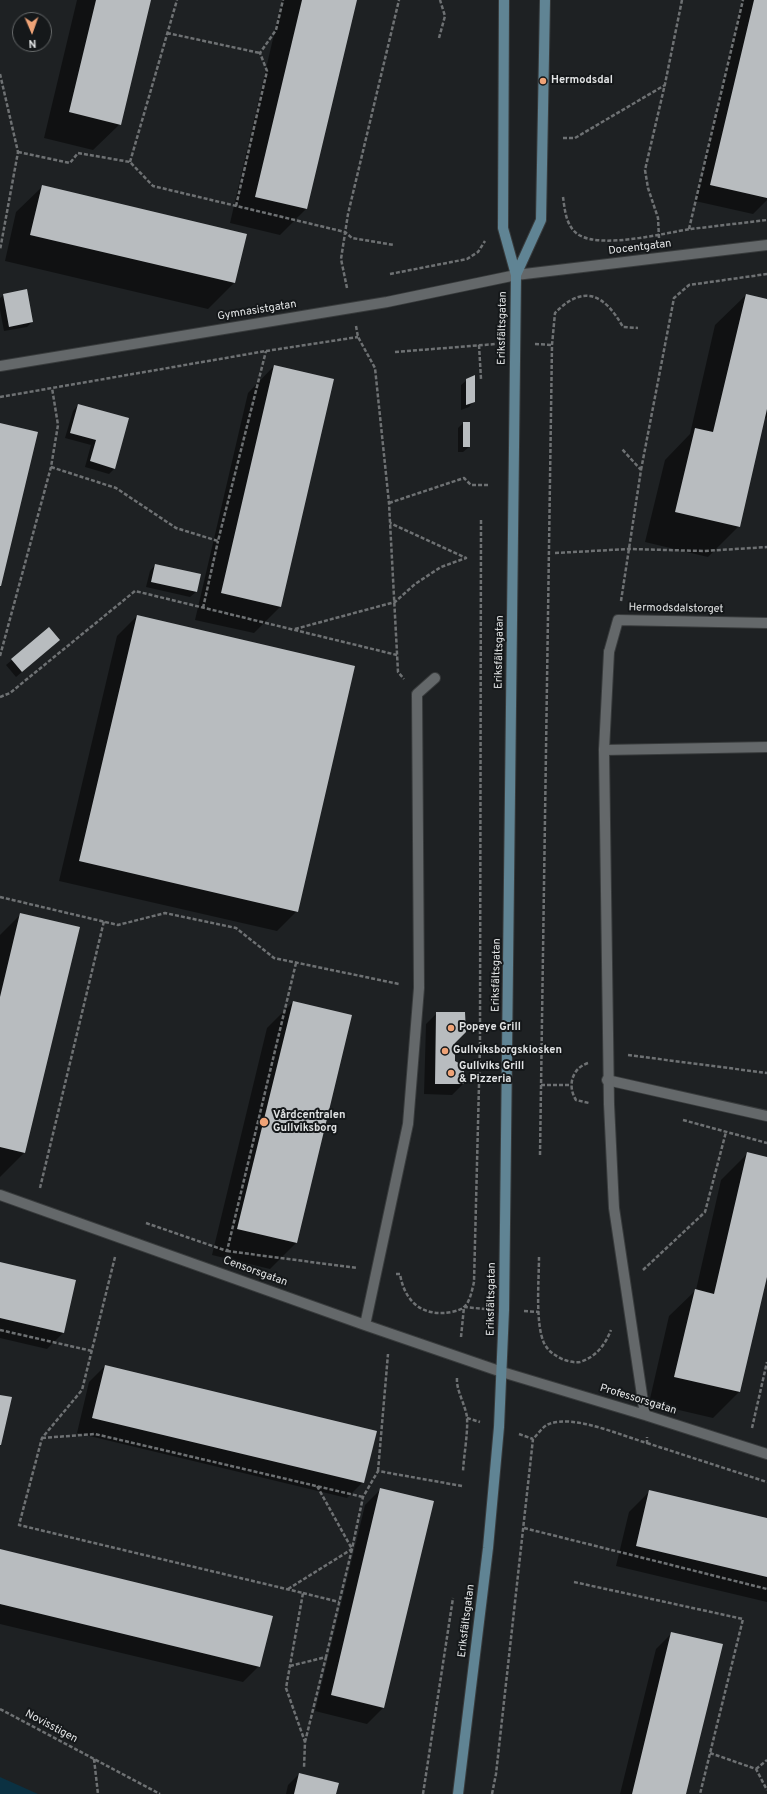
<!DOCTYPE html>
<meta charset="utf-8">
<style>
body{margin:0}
#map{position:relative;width:767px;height:1794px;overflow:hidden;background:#1e2123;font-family:Overpass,sans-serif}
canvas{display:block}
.north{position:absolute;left:12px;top:12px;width:40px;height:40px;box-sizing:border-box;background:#15181a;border:1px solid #676a6b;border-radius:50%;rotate:178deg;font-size:11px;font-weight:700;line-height:16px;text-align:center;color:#e2e4e5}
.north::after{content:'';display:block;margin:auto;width:14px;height:18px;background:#efa377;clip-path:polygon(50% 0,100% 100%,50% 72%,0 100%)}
</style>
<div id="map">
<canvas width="767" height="1794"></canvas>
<div class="north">N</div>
</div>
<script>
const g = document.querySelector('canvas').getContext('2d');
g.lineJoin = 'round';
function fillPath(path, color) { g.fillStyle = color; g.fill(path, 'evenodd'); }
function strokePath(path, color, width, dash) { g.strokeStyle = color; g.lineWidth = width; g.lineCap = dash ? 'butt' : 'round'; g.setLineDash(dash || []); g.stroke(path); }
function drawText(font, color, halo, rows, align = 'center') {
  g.font = font + ' Overpass,sans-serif'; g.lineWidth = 4; g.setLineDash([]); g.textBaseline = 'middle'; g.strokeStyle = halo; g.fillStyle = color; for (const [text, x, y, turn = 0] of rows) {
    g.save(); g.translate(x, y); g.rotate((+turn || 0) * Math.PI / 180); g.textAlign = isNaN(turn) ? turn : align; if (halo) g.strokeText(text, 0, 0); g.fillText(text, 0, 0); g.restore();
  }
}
const green = new Path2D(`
 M0 1777 38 1794H0Z`);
const shadow = new Path2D(`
 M77 0H150L120 124 93 150 44 138Z
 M282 0H355L306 209 280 235 230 223Z
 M742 0H767V200L753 214 695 201Z
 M43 186 234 283 208 309 5 261 16 212Z
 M4 295 32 322 27 327 4 331 0 310V298Z
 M746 295 767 300V417L763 420 739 526 708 557 645 542 665 460 690 434 715 325Z
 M274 366 280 607 254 633 195 620 248 393Z
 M467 380 474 401 469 407 461 410V385Z
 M78 405 115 468 109 474 85 467 91 445 65 438 73 411Z
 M463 423 469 447 463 452H458V428Z
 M155 565 199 575 196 592 190 597 146 587 150 571Z
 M137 616 297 911 277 931 59 881 117 636Z
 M53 646 16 677 6 665 12 660Z
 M21 914 25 1152 0 1177V935Z
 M293 1002 296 1243 270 1269 212 1255 267 1028Z
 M437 1013 454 1043V1062L463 1084 452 1095 424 1094 426 1024Z
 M747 1154 767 1158V1275L739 1392 713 1418 649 1403 669 1316 696 1290 721 1180Z
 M0 1263 63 1333 47 1349 0 1338Z
 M105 1366 363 1482 347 1498 77 1433 89 1382Z
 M381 1489 383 1708 367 1724 315 1711 365 1505Z
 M650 1491 767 1519V1602L616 1566 629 1512Z
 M0 1550 259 1666 243 1682 0 1624Z
 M672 1633 685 1794H620L656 1649Z
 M299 1774 335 1794H286L288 1785Z`);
const building = new Path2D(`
 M96 0H151L121 125 69 112Z
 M302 0H357L307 209 255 197Z
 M754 0H767V198L710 185Z
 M42 185 247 234 235 283 30 235Z
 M27 289 33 322 9 327 3 294Z
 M746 294 767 299V409L740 527 675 512 695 428 713 432Z
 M274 365 334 379 281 607 221 593Z
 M475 375V402L466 405V379Z
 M78 404 129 418 115 469 90 461 96 440 70 433Z
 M463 422H470V447H463Z
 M0 423 38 432 1 586H0Z
 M155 564 201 574 197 592 151 582Z
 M137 615 355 666 298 912 79 861Z
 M49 627 60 640 22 672 11 659Z
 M20 913 80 927 25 1153 0 1147V997Z
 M293 1001 352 1015 297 1243 237 1229Z
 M436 1012H465L466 1032 455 1043V1061L464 1066V1084H435Z
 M747 1152 767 1157V1277L740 1392 674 1377 695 1289 714 1294Z
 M0 1262 76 1280 64 1333 0 1318Z
 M105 1365 377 1431 364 1483 92 1418Z
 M0 1395 12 1397 1 1445H0Z
 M380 1488 434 1501 384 1708 331 1695Z
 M649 1490 767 1518V1577L636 1546Z
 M0 1549 273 1616 260 1667 0 1604Z
 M671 1632 723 1644 711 1693 686 1794H632Z
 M299 1773 339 1783 336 1794H294Z`);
const path = new Path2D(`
 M167 33 260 53
 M439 38 445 16 440 0
 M0 74 18 152 0 250
 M564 81 575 82
 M563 138H575L665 85
 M18 152 70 163 78 153 130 162 153 186 345 232 352 238 394 245
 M130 162 177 0
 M563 197C565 211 566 227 579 235 603 249 664 233 691 229 716 226 742 223 767 220
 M236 206 267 71 260 53 276 30 283 0
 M689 229 743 0
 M659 238 658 218 648 188 645 170 665 84 682 0
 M390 274 467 259 478 252 485 241
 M347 288 341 259 348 214 399 0
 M356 326 358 337 375 368 389 503 398 672 404 679
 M535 344 552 345
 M479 345 481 379
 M395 352 496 344
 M0 397 266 351 358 337
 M51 467 116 488 176 528 218 541 266 351
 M641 470 674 298 689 285 767 274
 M389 503 464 478 471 485H488
 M555 553 629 549 704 551 767 547
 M621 601 641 470 622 449
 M203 608 218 541
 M295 629 395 602 415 584 441 567 466 558 390 523
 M0 656 51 467 58 425 52 388
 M0 697 10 693 135 591 397 655
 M0 897 118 925 165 913 236 928 274 958 399 984
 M628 1055 767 1073
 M588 1063C572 1068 567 1086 576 1100L589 1103
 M541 1085H571
 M683 1120 767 1143
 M540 1155 552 345 555 313C584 283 605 295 623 327L638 328
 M40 1188 104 921
 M146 1223 227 1251 296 963
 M227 1251 357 1268
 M115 1257 82 1390 42 1438 19 1525 303 1593 286 1688 305 1742 304 1768
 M539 1257C539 1280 535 1323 544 1343 548 1351 554 1355 562 1359 567 1361 574 1363 580 1362 596 1357 605 1345 611 1330
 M643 1270 705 1212 726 1132
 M396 1274H400C404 1298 418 1314 443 1313 449 1313 458 1311 463 1308 470 1303 472 1290 474 1282L480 1045 481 520
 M524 1311 539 1312
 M0 1330 92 1351
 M461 1337 464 1307 485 1309
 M457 1378C456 1390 465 1404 467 1417 468 1434 464 1454 463 1471
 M467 1418 480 1422
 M752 1428 767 1362
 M519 1434 533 1439
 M42 1438 95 1434 363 1497
 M647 1443 767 1482
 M378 1471 388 1354
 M524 1528 767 1589
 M574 1582 743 1619 700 1794
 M288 1589 352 1549 363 1497 378 1471 462 1486
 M303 1593 339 1602
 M290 1666 326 1657 352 1549 317 1486
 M0 1709 160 1794
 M305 1742 326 1657
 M710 1753 756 1769 767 1790
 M94 1759 98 1794
 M756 1769 767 1760
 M423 1794 453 1598
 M492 1794 496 1774 533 1439C538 1434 543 1426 549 1424 574 1414 622 1436 647 1443V1437`);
const lane = new Path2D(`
 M609 652 618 620 767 623
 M604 750 767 747
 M607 1080 767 1116`);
const street = new Path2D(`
 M0 366 387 302 516 275 767 245
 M609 652 604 750 609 1104 614 1208 645 1415
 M0 1195 365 1325 502 1372 645 1415 767 1454
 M365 1325 408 1124 419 988 417 694 435 678`);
const secondary = new Path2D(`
 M516 275 541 220 545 0
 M458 1794 488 1548 499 1427 504 1310 516 275 503 228 504 0`);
const markers = [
 [543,81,4,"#efa377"],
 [451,1028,4,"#efa377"],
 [445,1051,4,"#efa377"],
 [451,1073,4,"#efa377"],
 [264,1122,5,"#efa377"]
];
const poiNames = [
 ["Hermodsdal",551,81],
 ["Popeye Grill",459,1028],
 ["Gullviksborgskiosken",453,1051],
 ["Gullviks Grill",459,1067],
 ["& Pizzeria",459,1080],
 ["Vårdcentralen",273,1116],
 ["Gullviksborg",273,1129]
];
const streetNames = [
 ["Docentgatan",640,248,-7],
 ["Gymnasistgatan",257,311,-9],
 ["Eriksfältsgatan",503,328,-89],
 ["Hermodsdalstorget",676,609,1],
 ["Eriksfältsgatan",500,652,-89],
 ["Eriksfältsgatan",497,975,-89],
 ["Censorsgatan",255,1272,20],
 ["Eriksfältsgatan",492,1299,-89],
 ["Professorsgatan",638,1400,17],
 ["Eriksfältsgatan",467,1621,-83],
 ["Novisstigen",51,1727,28]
];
fillPath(green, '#0b3142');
fillPath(shadow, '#0007');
fillPath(building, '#b8bcbf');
strokePath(lane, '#383b3c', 12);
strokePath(street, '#383b3c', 12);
strokePath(secondary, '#383b3c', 12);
strokePath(path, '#6e7173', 2.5, [4, 2]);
strokePath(lane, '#64686a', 10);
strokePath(street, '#64686a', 10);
strokePath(secondary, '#608494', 10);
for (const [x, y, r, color] of markers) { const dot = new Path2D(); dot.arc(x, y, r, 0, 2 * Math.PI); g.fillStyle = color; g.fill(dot); strokePath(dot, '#15181a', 1.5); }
drawText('bold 11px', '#e2e4e5', '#15181a', poiNames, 'left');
drawText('11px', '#e2e4e5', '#15181a', streetNames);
</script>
